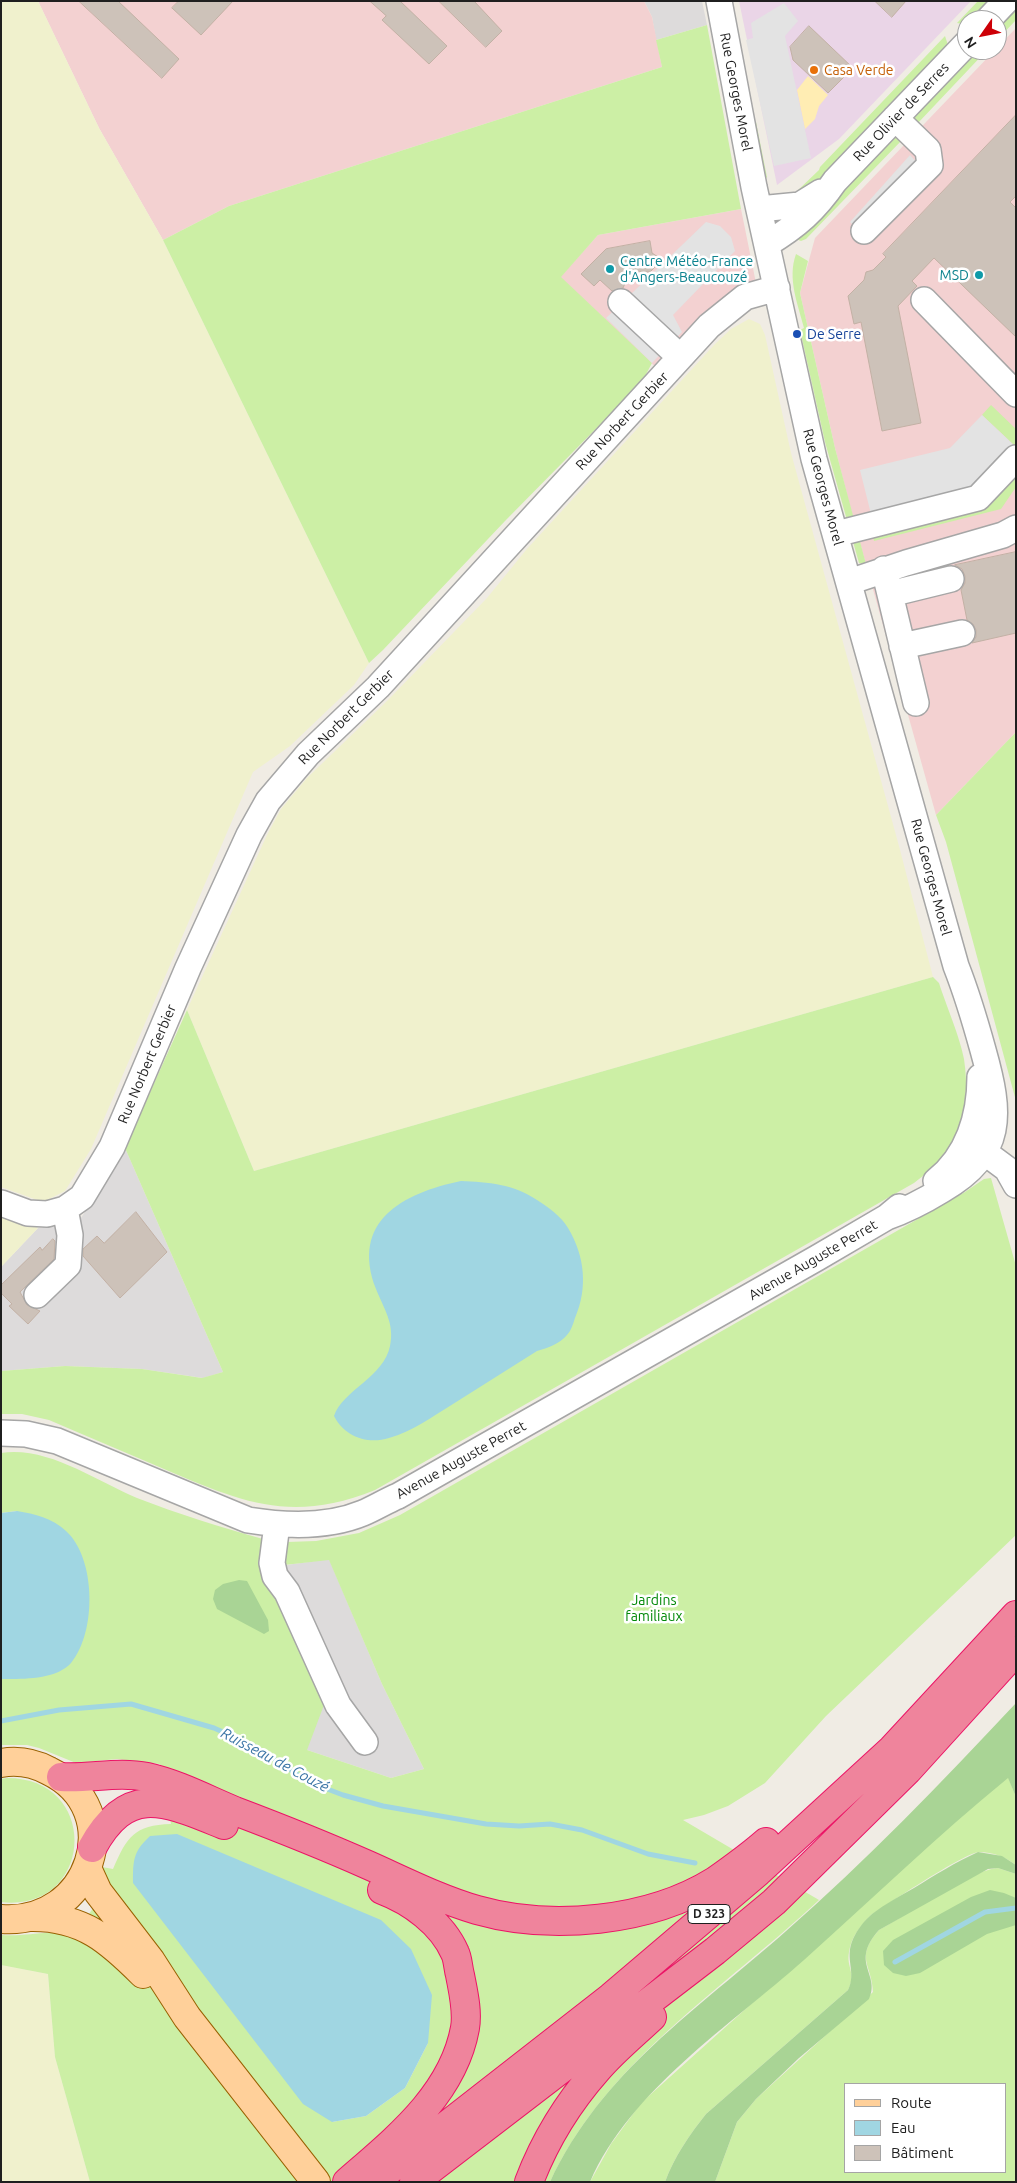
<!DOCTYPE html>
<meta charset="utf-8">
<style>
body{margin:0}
#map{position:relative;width:1017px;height:2183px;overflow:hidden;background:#f0ece4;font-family:Ubuntu,sans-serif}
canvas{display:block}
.frame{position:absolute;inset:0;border:2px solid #1f1f1f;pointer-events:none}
.legend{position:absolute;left:844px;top:2083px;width:162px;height:90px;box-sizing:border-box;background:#fff;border:1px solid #a5a5a5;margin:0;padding:6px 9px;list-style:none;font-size:15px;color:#1f1f1f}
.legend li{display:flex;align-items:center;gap:10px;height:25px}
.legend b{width:25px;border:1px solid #a5a5a5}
.north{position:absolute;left:957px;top:10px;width:50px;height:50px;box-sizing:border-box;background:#fff;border:1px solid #a5a5a5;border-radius:50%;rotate:237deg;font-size:14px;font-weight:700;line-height:20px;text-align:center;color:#1f1f1f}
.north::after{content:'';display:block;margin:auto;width:18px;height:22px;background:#cd0007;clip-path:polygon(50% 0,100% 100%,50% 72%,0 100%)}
</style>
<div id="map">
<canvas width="1017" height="2183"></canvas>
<div class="frame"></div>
<ul class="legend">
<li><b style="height:6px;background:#ffd09a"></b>Route</li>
<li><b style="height:14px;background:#a0d6e2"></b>Eau</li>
<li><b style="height:14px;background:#cdc2b9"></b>Bâtiment</li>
</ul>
<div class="north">N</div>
</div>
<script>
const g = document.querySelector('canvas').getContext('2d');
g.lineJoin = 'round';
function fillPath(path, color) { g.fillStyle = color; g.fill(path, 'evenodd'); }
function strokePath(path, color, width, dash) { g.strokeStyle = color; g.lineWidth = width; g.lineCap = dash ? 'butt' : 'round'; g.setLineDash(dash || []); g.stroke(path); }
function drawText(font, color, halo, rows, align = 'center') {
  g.font = font + ' Ubuntu,sans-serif'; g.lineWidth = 5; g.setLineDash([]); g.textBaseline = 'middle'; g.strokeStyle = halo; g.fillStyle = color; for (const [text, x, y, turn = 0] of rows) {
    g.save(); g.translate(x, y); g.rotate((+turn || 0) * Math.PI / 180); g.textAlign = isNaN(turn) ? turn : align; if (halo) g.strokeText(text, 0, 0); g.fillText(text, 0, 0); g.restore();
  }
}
const residential = new Path2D(`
 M644 1H702L707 25 656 40 652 17Z
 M125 1148 223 1372 203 1378 142 1369 65 1366 1 1371V1267L38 1228 76 1225 110 1176Z
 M329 1559 382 1684 424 1769 391 1778 307 1750 265 1568Z`);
const commercial = new Path2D(`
 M38 1H644L652 17 662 67 229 206 163 240 99 128Z
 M1016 28V732L936 815 855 525 835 448 800 293 815 238Z
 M741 209 758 293 664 375 560 277 598 235Z`);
const industrial = new Path2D(`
 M739 1H971L839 139 777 185Z`);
const farmland = new Path2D(`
 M1 1H38L99 128 163 240 369 663 354 685 290 746 253 772 91 1149 65 1191 43 1202 1 1187Z
 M749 319 760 324 765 335 791 453 899 846 933 977 254 1171 187 1010 267 835 281 809 307 778 387 701 487 598 526 550 714 345 731 329Z
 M1 1214 38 1228 1 1267Z
 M1 1965 48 1974 55 2057 90 2182H1Z`);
const grass = new Path2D(`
 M978 1H994L976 20H967V25L957 23Z
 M1016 5V20L997 40V24Z
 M707 25 741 209 598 235 561 277 652 363 642 382 505 521 383 650 369 663 163 240 229 206 662 67 656 40Z
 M945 36 949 48 807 196 788 203 795 193 819 170 820 167Z
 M972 50H987L918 123 913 116Z
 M756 122 767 177 764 180 753 123Z
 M896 135 903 139 806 239 801 241 793 238Z
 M796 254 808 261 800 293 835 448 866 564 859 563 825 442 800 330 804 328C798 304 787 279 796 254Z
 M991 405 1016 429V447L982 415Z
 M1016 469V487L1001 509 874 541 872 532Z
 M1016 732V1101L946 842 936 815Z
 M933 977 939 983C946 1005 960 1037 964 1059 972 1112 957 1151 914 1183L375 1490C291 1524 242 1502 164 1469 126 1453 87 1436 49 1420L22 1414H1V1371L65 1366 142 1369 202 1378 223 1372 125 1148 187 1010 254 1171Z
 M991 1178 1016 1266V1535L826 1716 765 1783 728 1806 704 1815 683 1820 819 1900C724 1989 607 2060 550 2182H90L55 2057 48 1974 1 1965V1935C29 1937 45 1929 74 1936L106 1889 102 1867 113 1869C127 1837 134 1825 171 1824L160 1764 117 1759 76 1763 39 1748 27 1745H2L3 1750 1 1751V1679L42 1676 17 1511 1 1513V1453C48 1446 94 1480 137 1498 178 1514 220 1527 263 1539L277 1588 324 1705 307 1750 391 1778 424 1769 382 1684 329 1560 275 1566 287 1542 316 1541 359 1533 400 1515 965 1192 984 1179ZM428 2043 405 2088 366 2116 332 2122Z
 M1008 1777 1016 1797V1865C1005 1857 993 1852 979 1852 964 1853 888 1904 871 1915 861 1925 851 1937 849 1952 846 1968 857 1973 848 1990L706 2114C690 2134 674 2157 665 2182H590L611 2144 641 2103 948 1827Z
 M7 1778C102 1778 94 1913 1 1902V1779Z
 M998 1868 1016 1874V2182H715L737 2122 756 2099 873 1992C872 1964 854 1958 879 1930 906 1916 972 1869 998 1868ZM846 2084H1006V2172H846Z`);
const forest = new Path2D(`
 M239 1580 247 1581 268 1620 269 1631 264 1634 217 1609 213 1599 215 1590 223 1584Z
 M1016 1703V1797L1008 1778C937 1836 872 1899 804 1960 731 2025 630 2090 590 2182H550C601 2072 698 2009 785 1932 867 1860 942 1782 1016 1703Z
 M978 1852 1002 1856 1016 1865V1874L998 1868 988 1869 879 1930C849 1963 881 1974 869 1999L799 2058 756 2099 737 2122 715 2182H665C674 2157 690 2134 706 2114L848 1990C857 1972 844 1959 853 1939 857 1930 864 1921 872 1914 885 1904 900 1896 914 1888 935 1875 956 1862 978 1852Z
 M990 1890 1004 1893 1016 1898V1925L987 1934 920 1973 906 1976 893 1973 884 1965 883 1951 893 1940 971 1897Z`);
const sand = new Path2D(`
 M808 76 828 95 819 106 815 119 805 129 797 90Z`);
const parking = new Path2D(`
 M784 3 798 21 785 36 811 158 774 166 746 40 753 38 751 23Z
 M910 155 929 176 868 240 850 222Z
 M706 222 720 226 731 237 735 251 673 315 682 332 652 363 606 318Z
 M982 415 1016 447 974 492 872 518 860 470 950 448Z`);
const water = new Path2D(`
 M461 1181C488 1182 514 1184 537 1200 548 1207 562 1217 568 1228 585 1256 588 1288 575 1318 573 1324 571 1331 567 1335 559 1344 548 1348 537 1351 509 1369 481 1386 453 1404 433 1416 412 1432 389 1438 367 1445 344 1436 334 1416 343 1390 384 1377 390 1346 395 1324 384 1309 376 1289 350 1221 403 1193 461 1181Z
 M17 1511C35 1514 52 1518 66 1531 96 1558 97 1632 71 1663 56 1680 22 1679 1 1679V1513Z
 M177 1834 381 1920 411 1949 432 1995 428 2043 405 2088 366 2116 332 2122 303 2104 133 1883C133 1860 133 1852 150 1836Z`);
const stream = new Path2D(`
 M1 1721 59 1710 131 1704 214 1728 254 1746 309 1782 343 1795 383 1806 486 1824 519 1826 550 1824 582 1830 648 1854 695 1863
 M895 1962 985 1912 1016 1908`);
const building = new Path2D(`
 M79 1H118L179 59 162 78Z
 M179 1H233L201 35 172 8Z
 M370 1H400L447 46 429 64 382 20 386 16Z
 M439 1H474L502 31 486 47Z
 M875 1H906L892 17Z
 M809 26 853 68 828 93 793 60 790 47Z
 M1016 115V196L1010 202 1016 208V337L934 258 912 281 917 286 898 306 921 423 882 431 861 322 854 324 848 296 864 280 866 272 873 270 886 257 883 254Z
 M650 241 652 253 658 257 656 266 650 272H630L623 288 612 291 600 280 594 286 581 274 606 249Z
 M1016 552V633L972 643 976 637V630L973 624 967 620 961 590 965 583V576L962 569 955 565Z
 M136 1212 167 1252 120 1298 83 1256V1249L97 1236 104 1243Z
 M53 1239 55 1241 54 1259 20 1292 27 1305 40 1311 28 1324 9 1306 12 1304 1 1293V1285L40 1247 42 1250Z`);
const minor = new Path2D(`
 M719 1 754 187 814 459 956 966C967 994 975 1021 983 1050 1001 1114 1005 1153 942 1190 924 1201 907 1210 887 1217
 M988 20 1006 1
 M759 209 800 205 821 192
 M864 231 930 165 928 150 895 118
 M767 244C797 226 815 210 835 181L967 43
 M924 300 1016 394
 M621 302 680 357
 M836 534 978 498 1016 458
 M884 569 916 703
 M849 582 906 563 1003 535 1016 528
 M890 594 951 579
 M902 646 962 633
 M972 1143 1007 1169 1016 1185
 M936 1181C968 1156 980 1116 980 1077
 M1 1203 28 1213 47 1214 65 1209 82 1197 112 1147 188 968 249 835 268 801 308 754 378 687 709 326 745 297 777 288
 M37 1295 68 1265 70 1235 65 1209
 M1 1433 26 1434 57 1441 248 1520C285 1526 327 1528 363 1513 375 1508 386 1501 398 1496L817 1258 887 1217 899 1207
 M277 1524 272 1563 275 1576 287 1592 338 1705 365 1742`);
const major = new Path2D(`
 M1 1763C18 1760 34 1763 49 1771 129 1810 91 1926 1 1919
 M87 1868 98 1892 151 1961 187 2017 316 2182
 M33 1917C83 1917 109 1940 143 1974`);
const highway = new Path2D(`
 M61 1777C90 1779 118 1771 147 1777 178 1784 206 1799 235 1811 280 1828 325 1846 368 1865 404 1881 439 1899 477 1910 551 1931 649 1922 715 1881 732 1869 750 1856 766 1842
 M92 1848C128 1782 166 1802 224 1825
 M347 2182C395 2140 453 2095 465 2028 468 2011 463 1991 460 1975 458 1968 458 1959 455 1953 442 1923 411 1901 382 1890
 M374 2182 611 1997 758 1872 892 1749 1016 1615
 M414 2182 715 1951 774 1902 908 1770 1016 1651
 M529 2182C545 2140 567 2104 597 2070 613 2051 634 2034 652 2017`);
const markers = [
 [814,70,5,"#e8710a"],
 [610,269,5,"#0f9aa8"],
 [979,275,5,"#0f9aa8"],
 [797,334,5,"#1a4fb4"]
];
const shields = [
 [709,1914,42]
];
const shieldNames = [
 ["D 323",709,1914]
];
const foodNames = [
 ["Casa Verde",824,70]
];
const streetNames = [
 ["Rue Georges Morel",736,92,79],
 ["Rue Olivier de Serres",901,112,-46],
 ["Rue Norbert Gerbier",622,421,-47],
 ["Rue Georges Morel",823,487,75],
 ["Rue Norbert Gerbier",346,717,-45],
 ["Rue Georges Morel",931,877,75],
 ["Rue Norbert Gerbier",147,1064,-67],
 ["Avenue Auguste Perret",813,1260,-30],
 ["Avenue Auguste Perret",461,1460,-29]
];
const cultureNames = [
 ["Centre Météo-France",620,261],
 ["d'Angers-Beaucouzé",620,277],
 ["MSD",969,275,"right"]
];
const transitNames = [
 ["De Serre",807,334]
];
const parkNames = [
 ["Jardins",654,1600],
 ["familiaux",654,1616]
];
const waterNames = [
 ["Ruisseau de Couzé",275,1760,28]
];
fillPath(residential, '#dddbdb');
fillPath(commercial, '#f3d1d1');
fillPath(industrial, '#ead5e7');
fillPath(farmland, '#f0f1cd');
fillPath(grass, '#ccefa5');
fillPath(forest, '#a9d495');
fillPath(sand, '#ffedb3');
fillPath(parking, '#e3e3e3');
fillPath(water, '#a0d6e2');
strokePath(stream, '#a0d6e2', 5);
fillPath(building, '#cdc2b9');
strokePath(building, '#c3b1a5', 1);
strokePath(minor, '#a6a6a6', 28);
strokePath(major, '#996100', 30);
strokePath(highway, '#eb1466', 30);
strokePath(minor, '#fff', 25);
strokePath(major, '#ffd09a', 28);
strokePath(highway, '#ef849c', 28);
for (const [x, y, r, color] of markers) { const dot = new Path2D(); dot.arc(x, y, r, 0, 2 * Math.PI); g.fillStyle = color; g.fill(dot); strokePath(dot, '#fff', 2); }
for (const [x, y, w] of shields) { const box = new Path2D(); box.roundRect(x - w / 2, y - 9.5, w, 19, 4); g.fillStyle = '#fff'; g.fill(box); strokePath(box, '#1f1f1f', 1); }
drawText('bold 12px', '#1f1f1f', null, shieldNames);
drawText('14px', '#c56008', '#fff', foodNames, 'left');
drawText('14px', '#1f1f1f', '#fff', streetNames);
drawText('14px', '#0d838f', '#fff', cultureNames, 'left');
drawText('14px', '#164399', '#fff', transitNames, 'left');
drawText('14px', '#018808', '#fff', parkNames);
drawText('italic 15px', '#3d76a6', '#fff', waterNames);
</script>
